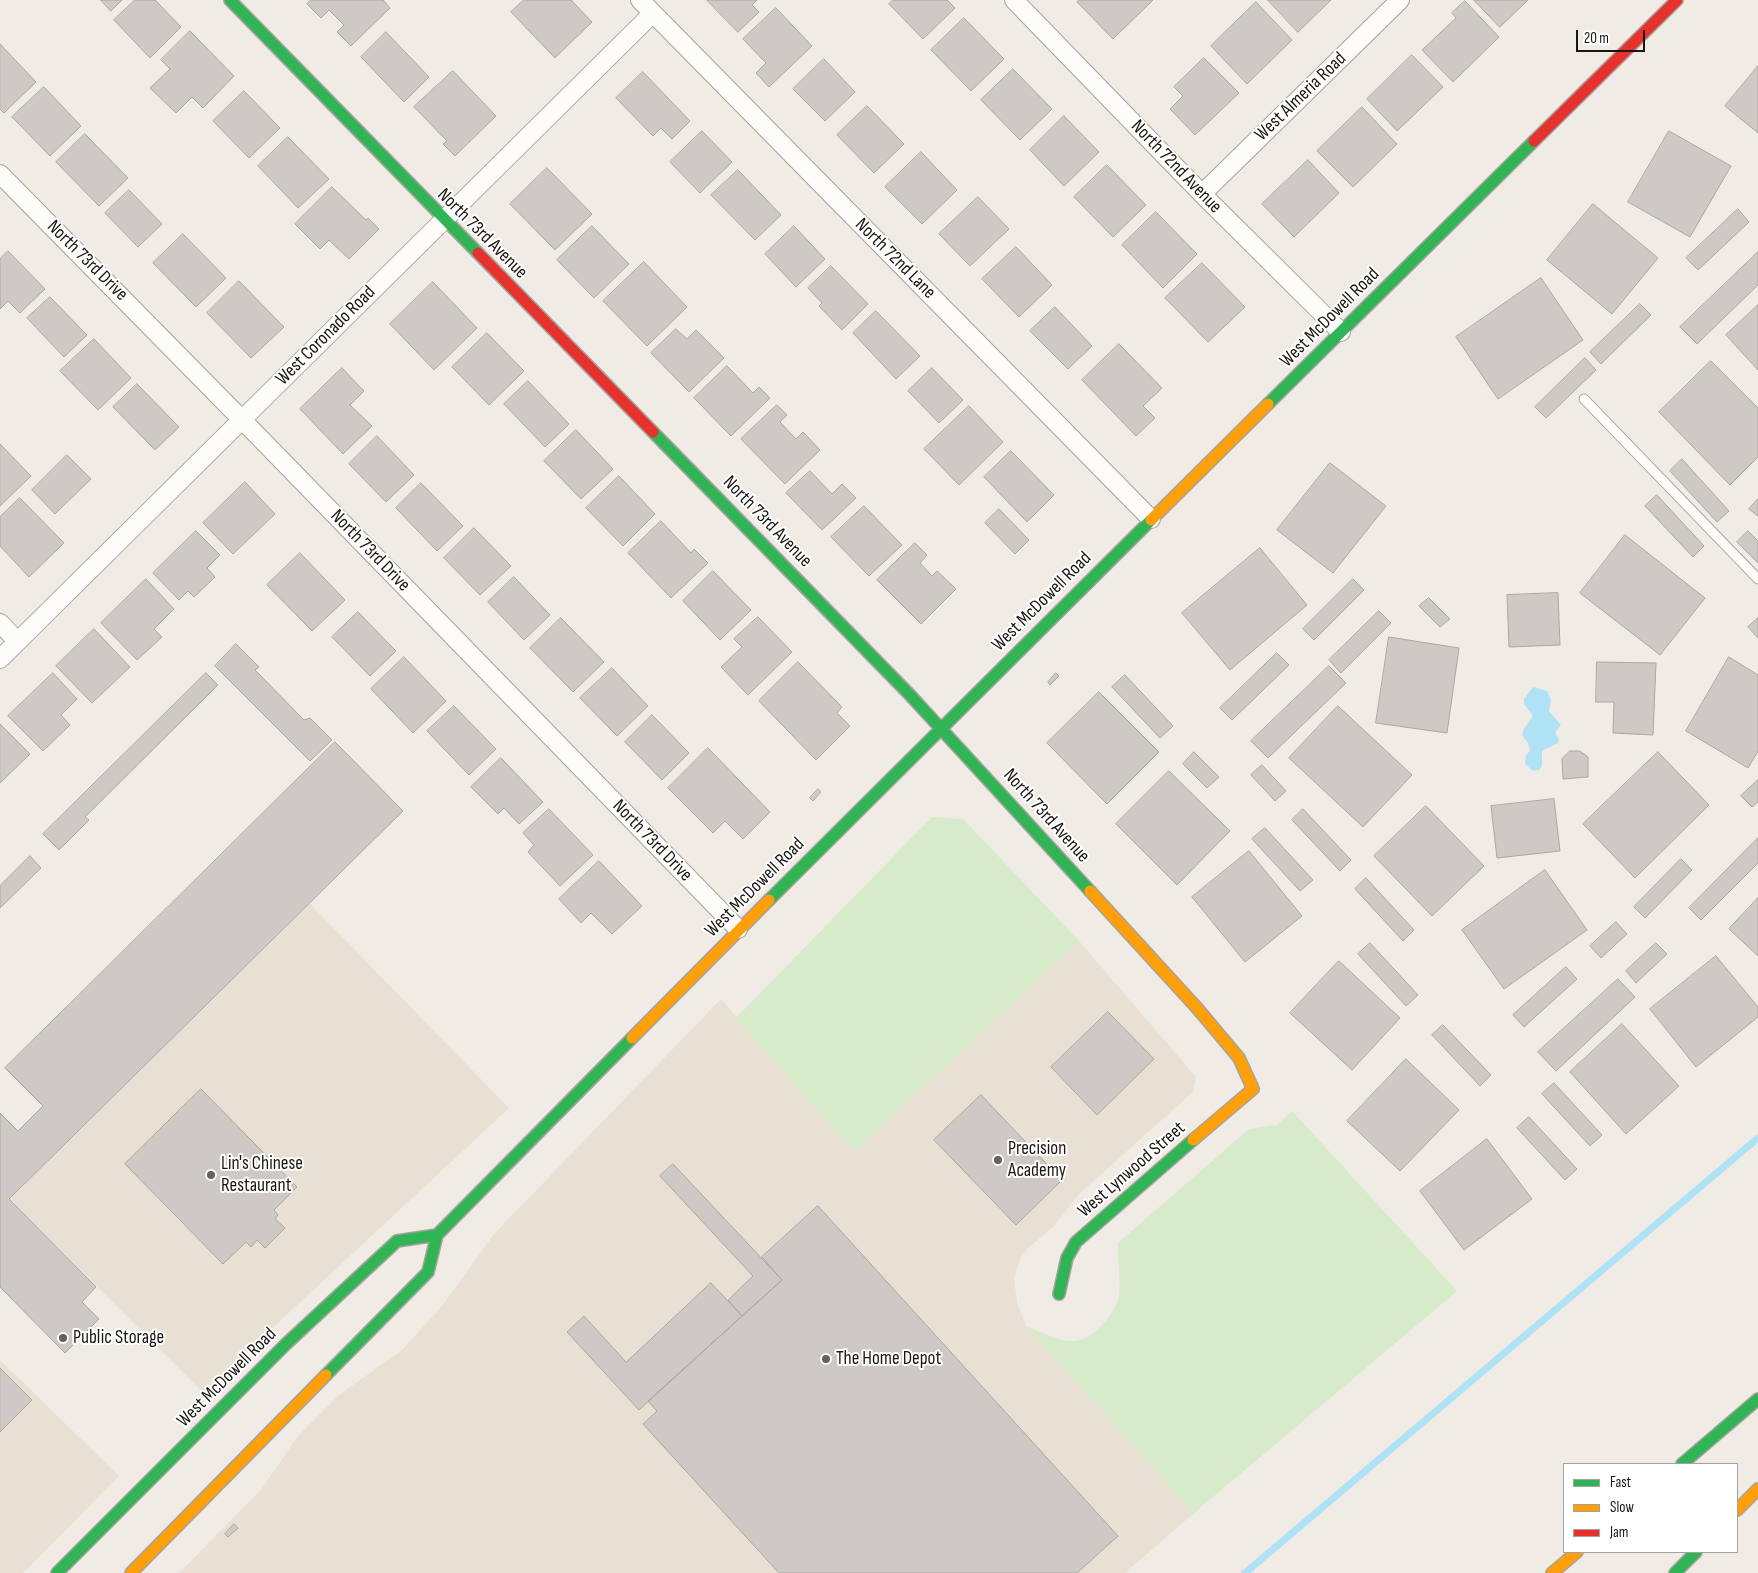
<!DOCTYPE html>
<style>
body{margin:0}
#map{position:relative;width:1758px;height:1573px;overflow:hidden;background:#f0ebe4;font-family:"Sofia Sans Condensed",sans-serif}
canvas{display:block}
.legend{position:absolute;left:1563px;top:1463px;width:175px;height:90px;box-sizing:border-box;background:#fff;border:1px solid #a3a2a0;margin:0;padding:6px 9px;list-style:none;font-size:15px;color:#1a1712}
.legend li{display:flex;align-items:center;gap:10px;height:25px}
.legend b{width:25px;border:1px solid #a3a2a0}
.scale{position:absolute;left:1576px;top:30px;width:69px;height:22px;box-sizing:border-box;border:2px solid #1a1712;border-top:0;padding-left:6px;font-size:15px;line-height:18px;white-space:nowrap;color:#1a1712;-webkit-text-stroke:4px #fff;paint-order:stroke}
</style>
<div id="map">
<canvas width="1758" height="1573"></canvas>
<ul class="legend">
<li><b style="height:6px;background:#30b455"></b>Fast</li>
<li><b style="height:6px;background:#ff9f0a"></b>Slow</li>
<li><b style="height:6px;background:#e5322d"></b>Jam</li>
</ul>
<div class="scale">20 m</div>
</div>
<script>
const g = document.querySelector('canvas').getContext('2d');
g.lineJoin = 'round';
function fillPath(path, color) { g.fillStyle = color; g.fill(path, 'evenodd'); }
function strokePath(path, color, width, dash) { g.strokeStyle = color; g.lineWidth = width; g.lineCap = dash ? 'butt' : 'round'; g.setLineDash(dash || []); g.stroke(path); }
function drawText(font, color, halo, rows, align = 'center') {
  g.font = font + ' "Sofia Sans Condensed",sans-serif'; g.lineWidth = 4; g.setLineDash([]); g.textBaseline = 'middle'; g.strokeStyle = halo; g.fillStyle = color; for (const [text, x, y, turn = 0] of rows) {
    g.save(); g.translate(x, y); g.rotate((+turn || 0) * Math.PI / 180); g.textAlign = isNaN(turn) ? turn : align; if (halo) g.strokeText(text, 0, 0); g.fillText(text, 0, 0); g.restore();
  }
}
const built = new Path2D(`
 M309 903 509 1108 265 1335 205 1394 9 1199Z
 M1079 941 1196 1077 1193 1092 1079 1194 1054 1226 1027 1249 1020 1259 1014 1278 1017 1303 1026 1326 1194 1513 1125 1573H179L261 1490 298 1436 339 1395 402 1350 443 1305 494 1234 721 999 854 1151Z
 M0 1360 119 1476 23 1573H0Z`);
const green = new Path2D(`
 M932 817 963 819 1079 941 854 1151 736 1018Z
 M1292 1111 1457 1291 1194 1513 1026 1326C1039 1331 1058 1342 1073 1341 1093 1341 1114 1315 1119 1297 1121 1286 1118 1257 1118 1243L1249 1129 1277 1125Z`);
const water = new Path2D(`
 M1533 687 1547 691 1551 700 1549 711 1561 725 1555 732 1559 739 1558 743 1542 751V766L1539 770 1533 771 1525 764 1526 755 1530 751 1528 743 1522 735 1524 729 1533 716 1524 704V699Z`);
const stream = new Path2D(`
 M1245 1573 1758 1138`);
const building = new Path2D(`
 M101 0H122L111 11Z
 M135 0H155L181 27 150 58 114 20Z
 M311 0H383L390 8 351 46 337 32 344 25 329 10 321 18 307 4Z
 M524 0H571L592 22 555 58 511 12Z
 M707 0H757L752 5 759 12 738 32Z
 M893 0H947L955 8 923 39 889 4Z
 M1080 0H1153L1113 39 1077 2Z
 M1268 0H1331L1298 32Z
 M1474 0H1528L1500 27Z
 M1465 1 1499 37 1453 82 1422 50 1456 18 1452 13Z
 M1256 2 1292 40 1247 84 1211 46Z
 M776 8 812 46 769 87 756 73 766 63 743 39Z
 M964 18 1004 59 971 91 931 50Z
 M190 31 234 76 203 108 192 97 176 113 150 88 170 69 161 60Z
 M386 32 429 77 404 102 361 57Z
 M0 44 36 82 4 113 0 109Z
 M1412 55 1443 87 1397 131 1367 99Z
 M1204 58 1239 93 1195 135 1170 109 1183 96 1174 87Z
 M824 59 855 92 825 121 793 89Z
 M1758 66V133L1725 106Z
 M1013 69 1052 109 1020 140 981 100Z
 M453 71 496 116 455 156 443 144 447 141 414 107Z
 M643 72 690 121 672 139 661 128 653 136 616 98Z
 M44 87 81 126 50 156 12 117Z
 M244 91 280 128 249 158 213 121Z
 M867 106 904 144 874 173 837 135Z
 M1362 107 1397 144 1353 187 1317 151Z
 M1064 116 1099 152 1064 186 1030 150Z
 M702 131 732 162 700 193 670 162Z
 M1669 131 1731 166 1690 237 1628 202Z
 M85 134 128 178 99 206 56 162Z
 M288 137 329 179 298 208 258 166Z
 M921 152 957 190 922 224 885 187Z
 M1308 160 1339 193 1294 237 1262 204Z
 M1107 165 1146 205 1113 237 1074 197Z
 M547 168 592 214 555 250 510 204Z
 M738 170 781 215 755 240 711 195Z
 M332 187 366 220 368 218 379 229 349 259 329 240 320 249 295 224Z
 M129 190 162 224 138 247 105 213Z
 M978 197 1009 229 970 266 939 234Z
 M1593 204 1658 258 1612 314 1547 260Z
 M1738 209 1749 222 1698 270 1686 258Z
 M1156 212 1197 254 1163 288 1122 245Z
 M592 226 629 264 594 298 557 260Z
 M794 226 825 259 796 287 765 254Z
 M183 234 226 278 196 307 153 263Z
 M1016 247 1052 285 1019 317 982 279Z
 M8 251 45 289 20 313 8 301 0 309V259Z
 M1758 252V285L1697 344 1680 327Z
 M644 262 687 307 647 346 603 301Z
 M1202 263 1245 307 1208 342 1165 298Z
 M831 266 868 304 842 330 819 306 822 303 808 288Z
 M1541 278 1583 340 1498 399 1456 337Z
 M239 281 284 327 251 358 207 313Z
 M433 282 477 328 434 370 390 324Z
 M50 297 87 335 64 357 27 318Z
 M1640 304 1651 315 1601 364 1590 352Z
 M1758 305V370L1726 335Z
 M1055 307 1092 346 1068 369 1030 331Z
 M876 311 920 356 896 379 853 333Z
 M676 329 687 339 696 330 724 358 689 392 651 353Z
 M487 333 524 371 489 405 452 367Z
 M94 339 131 378 98 410 60 371Z
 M1119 344 1162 388 1143 406 1155 418 1136 436 1082 380Z
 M1585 358 1596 370 1546 418 1535 407Z
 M1711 361 1758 408V457L1730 485 1659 412Z
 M727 366 753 393 759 387 770 398 731 436 694 398Z
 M342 368 364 391 350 405 372 426 343 454 300 409Z
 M932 368 963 400 939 423 908 391Z
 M528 381 569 424 545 447 504 404Z
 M137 384 179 427 155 450 113 407Z
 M777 405 787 415 780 422 796 439 803 432 820 450 785 484 741 439Z
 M969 406 1003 442 959 485 924 449Z
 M576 430 613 469 581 499 544 461Z
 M377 436 414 475 386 502 349 464Z
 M0 444 31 476 0 506Z
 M1011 451 1054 495 1027 522 984 477Z
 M67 455 91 479 55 514 32 490Z
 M1682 459 1729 511 1717 522 1670 471Z
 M1330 463 1386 506 1333 573 1277 530Z
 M810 471 832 494 842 484 856 498 822 530 786 493Z
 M619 476 655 514 623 546 586 508Z
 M245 482 275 514 233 554 203 523Z
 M421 483 463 526 437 551 396 508Z
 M1657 495 1704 546 1693 557 1645 506Z
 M20 498 64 543 29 577 0 546V517Z
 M1758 499V516L1749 509Z
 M864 506 902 545 869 576 831 537Z
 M999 509 1029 540 1015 554 985 523Z
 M661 521 691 553 694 549 708 563 671 598 628 553Z
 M474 528 511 566 480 595 444 558Z
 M196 531 220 555 207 568 215 577 194 597 188 591 179 600 153 573Z
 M1748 531 1758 541V563L1737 542Z
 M1625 535 1705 598 1660 655 1580 593Z
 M915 543 927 555 920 563 932 576 937 571 956 589 921 624 877 580Z
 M1260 548 1307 605 1230 670 1182 613Z
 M300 553 345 600 312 631 267 585Z
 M713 571 751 610 720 640 683 601Z
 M514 577 550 615 524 640 488 602Z
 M146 579 174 609 154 629 162 637 137 660 101 623Z
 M1353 579 1364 590 1314 640 1303 629Z
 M1558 593 1560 645 1509 647 1507 595Z
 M1429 598 1450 619 1440 627 1419 606Z
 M1379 611 1391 623 1341 673 1329 660Z
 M358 612 396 651 370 676 332 637Z
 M758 617 792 652 748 695 721 667 742 647 734 639Z
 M561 618 604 662 573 692 530 648Z
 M1758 618V638L1748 627Z
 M94 629 130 667 92 703 56 666Z
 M1389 637 1459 648 1447 733 1376 723Z
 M236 644 259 667 255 670 304 720 310 718 332 740 310 761 215 666Z
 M1277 653 1289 665 1232 720 1220 708Z
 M404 657 446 701 413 733 371 689Z
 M1729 657 1758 675V751L1748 768 1686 731Z
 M798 662 842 707 837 713 850 726 816 760 759 701Z
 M1597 662 1656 663 1653 735 1613 733 1614 702H1596Z
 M1329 666 1346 683 1268 758 1251 741Z
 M612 668 648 706 617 736 580 698Z
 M53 673 77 699 61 715 70 725 43 751 8 716Z
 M206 673 218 685 85 817 89 820 59 850 43 834Z
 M1056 673 1059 676 1050 685 1048 682Z
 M1125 675 1173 726 1160 738 1112 687Z
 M1099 692 1159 752 1107 804 1047 743Z
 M454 706 496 749 469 775 427 731Z
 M1338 706 1412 775 1363 827 1289 758Z
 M652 715 689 753 662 780 625 742Z
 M0 724 30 754 0 783Z
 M335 742 403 811 9 1199 96 1287 82 1302 99 1319 65 1353 0 1287V1113L18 1131 43 1106 5 1068Z
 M708 748 770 812 743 839 725 821 713 833 668 788Z
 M1570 751H1580L1588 757V777L1563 779 1562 759Z
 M1194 752 1219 777 1207 788 1183 764Z
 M1658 752 1709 805 1635 878 1583 824Z
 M501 758 543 802 519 824 504 808 498 814 471 787Z
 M1262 765 1286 791 1275 801 1251 775Z
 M1169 771 1230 831 1177 885 1116 824Z
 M1758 780V802L1752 807 1741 796Z
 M818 789 821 792 813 801 810 798Z
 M1554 799 1560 851 1497 858 1491 806Z
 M1426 806 1484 866 1432 916 1374 856Z
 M549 809 593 855 560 886 528 852 534 845 523 833Z
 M1303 809 1351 860 1340 871 1292 820Z
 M1265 828 1313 880 1300 891 1252 839Z
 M1758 838V863L1701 920 1689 908Z
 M1249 851 1302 916 1245 962 1192 897Z
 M30 856 41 868 0 908V886Z
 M1681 859 1692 870 1645 918 1634 907Z
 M599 861 642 906 612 934 591 913 581 923 559 899Z
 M1545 870 1587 930 1504 989 1462 930Z
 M1366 878 1414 930 1403 941 1355 889Z
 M1758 898V956L1729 929Z
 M1616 922 1627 934 1601 958 1590 946Z
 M1370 943 1418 995 1406 1006 1358 954Z
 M1656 943 1667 954 1636 983 1626 971Z
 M1716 956 1758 1007V1017L1696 1067 1650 1009Z
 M1339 961 1400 1018 1352 1070 1290 1013Z
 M1566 967 1577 979 1524 1027 1513 1015Z
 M1618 979 1635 997 1556 1071 1538 1052Z
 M1108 1012 1154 1059 1097 1115 1051 1067Z
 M1622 1024 1679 1086 1626 1134 1570 1072Z
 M1443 1025 1491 1075 1480 1086 1432 1035Z
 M1406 1059 1459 1110 1400 1171 1347 1121Z
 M1554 1083 1602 1135 1590 1146 1542 1094Z
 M201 1089 297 1187 274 1210 278 1215 275 1219 285 1228 265 1248 257 1240 251 1247 246 1242 223 1264 125 1164Z
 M981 1095 1062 1180 1016 1225 934 1140Z
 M1529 1117 1577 1169 1565 1180 1517 1128Z
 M1487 1139 1532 1199 1464 1250 1420 1191Z
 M673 1164 782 1280 742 1316 728 1300 753 1276 660 1176Z
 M818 1206 1118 1536 1077 1573H779L643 1424 657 1411 648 1401 782 1280 762 1257Z
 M711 1283 742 1316 639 1410 567 1332 584 1316 626 1362Z
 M0 1368 32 1400 0 1432Z
 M234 1524 238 1528 228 1537 225 1534Z`);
const lane = new Path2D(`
 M1584 399 1758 579`);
const street = new Path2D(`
 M640 0 1151 519
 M1014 0 1202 194 1341 332
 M0 174 258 436 738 929
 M1202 194 1400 0
 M0 623 17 641
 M0 659 653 13`);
const fast = new Path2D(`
 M230 0 478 253
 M1268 404 1534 141
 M653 432 910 695 1090 891
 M769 900 1151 520
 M1059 1294 1067 1258 1076 1242 1193 1140
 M326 1375 428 1272 437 1235 632 1038
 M1682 1464 1758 1399
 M57 1573 286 1344 397 1241 437 1235
 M1675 1573 1696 1552`);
const slow = new Path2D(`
 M1151 520 1268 404
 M1090 891 1197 1008 1239 1058 1253 1089 1193 1140
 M632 1038 769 900
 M1737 1510 1758 1489
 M131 1573 326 1375
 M1552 1573 1577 1552`);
const jam = new Path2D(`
 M1534 141 1677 0
 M478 253 653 432`);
const markers = [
 [998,1160,5,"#65615c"],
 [211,1175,5,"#65615c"],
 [63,1338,5,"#65615c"],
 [826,1359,5,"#65615c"]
];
const streetNames = [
 ["West Almeria Road",1301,97,-44],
 ["North 72nd Avenue",1176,167,46],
 ["North 73rd Avenue",482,234,45],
 ["North 72nd Lane",895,259,45],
 ["North 73rd Drive",87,261,45],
 ["West McDowell Road",1330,318,-45],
 ["West Coronado Road",326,336,-45],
 ["North 73rd Avenue",767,522,46],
 ["North 73rd Drive",370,551,46],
 ["West McDowell Road",1042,602,-45],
 ["North 73rd Avenue",1046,816,48],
 ["North 73rd Drive",652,841,46],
 ["West McDowell Road",755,888,-45],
 ["West Lynwood Street",1132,1170,-41],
 ["West McDowell Road",227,1378,-45]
];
const poiNames = [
 ["Precision",1008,1149],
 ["Academy",1008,1171],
 ["Lin's Chinese",221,1164],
 ["Restaurant",221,1186],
 ["Public Storage",73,1338],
 ["The Home Depot",836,1359]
];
fillPath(built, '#e8e0d2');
fillPath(green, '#d5ebca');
fillPath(water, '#b0e2f6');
strokePath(stream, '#b0e2f6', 7);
fillPath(building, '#cfc9c5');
strokePath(building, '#aba6a1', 1);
strokePath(lane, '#a6a29d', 11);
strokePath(street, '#a6a29d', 20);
strokePath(fast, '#a6a29d', 14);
strokePath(slow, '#a6a29d', 14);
strokePath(jam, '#a6a29d', 14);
strokePath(lane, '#fdfcfb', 9);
strokePath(street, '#fdfcfb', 18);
strokePath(fast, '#30b455', 11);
strokePath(slow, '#ff9f0a', 11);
strokePath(jam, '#e5322d', 11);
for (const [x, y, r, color] of markers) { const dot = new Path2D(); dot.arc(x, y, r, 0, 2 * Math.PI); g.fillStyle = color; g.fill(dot); strokePath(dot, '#fff', 2); }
drawText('19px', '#1a1712', '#fff', streetNames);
drawText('19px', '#1a1712', '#fff', poiNames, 'left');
</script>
